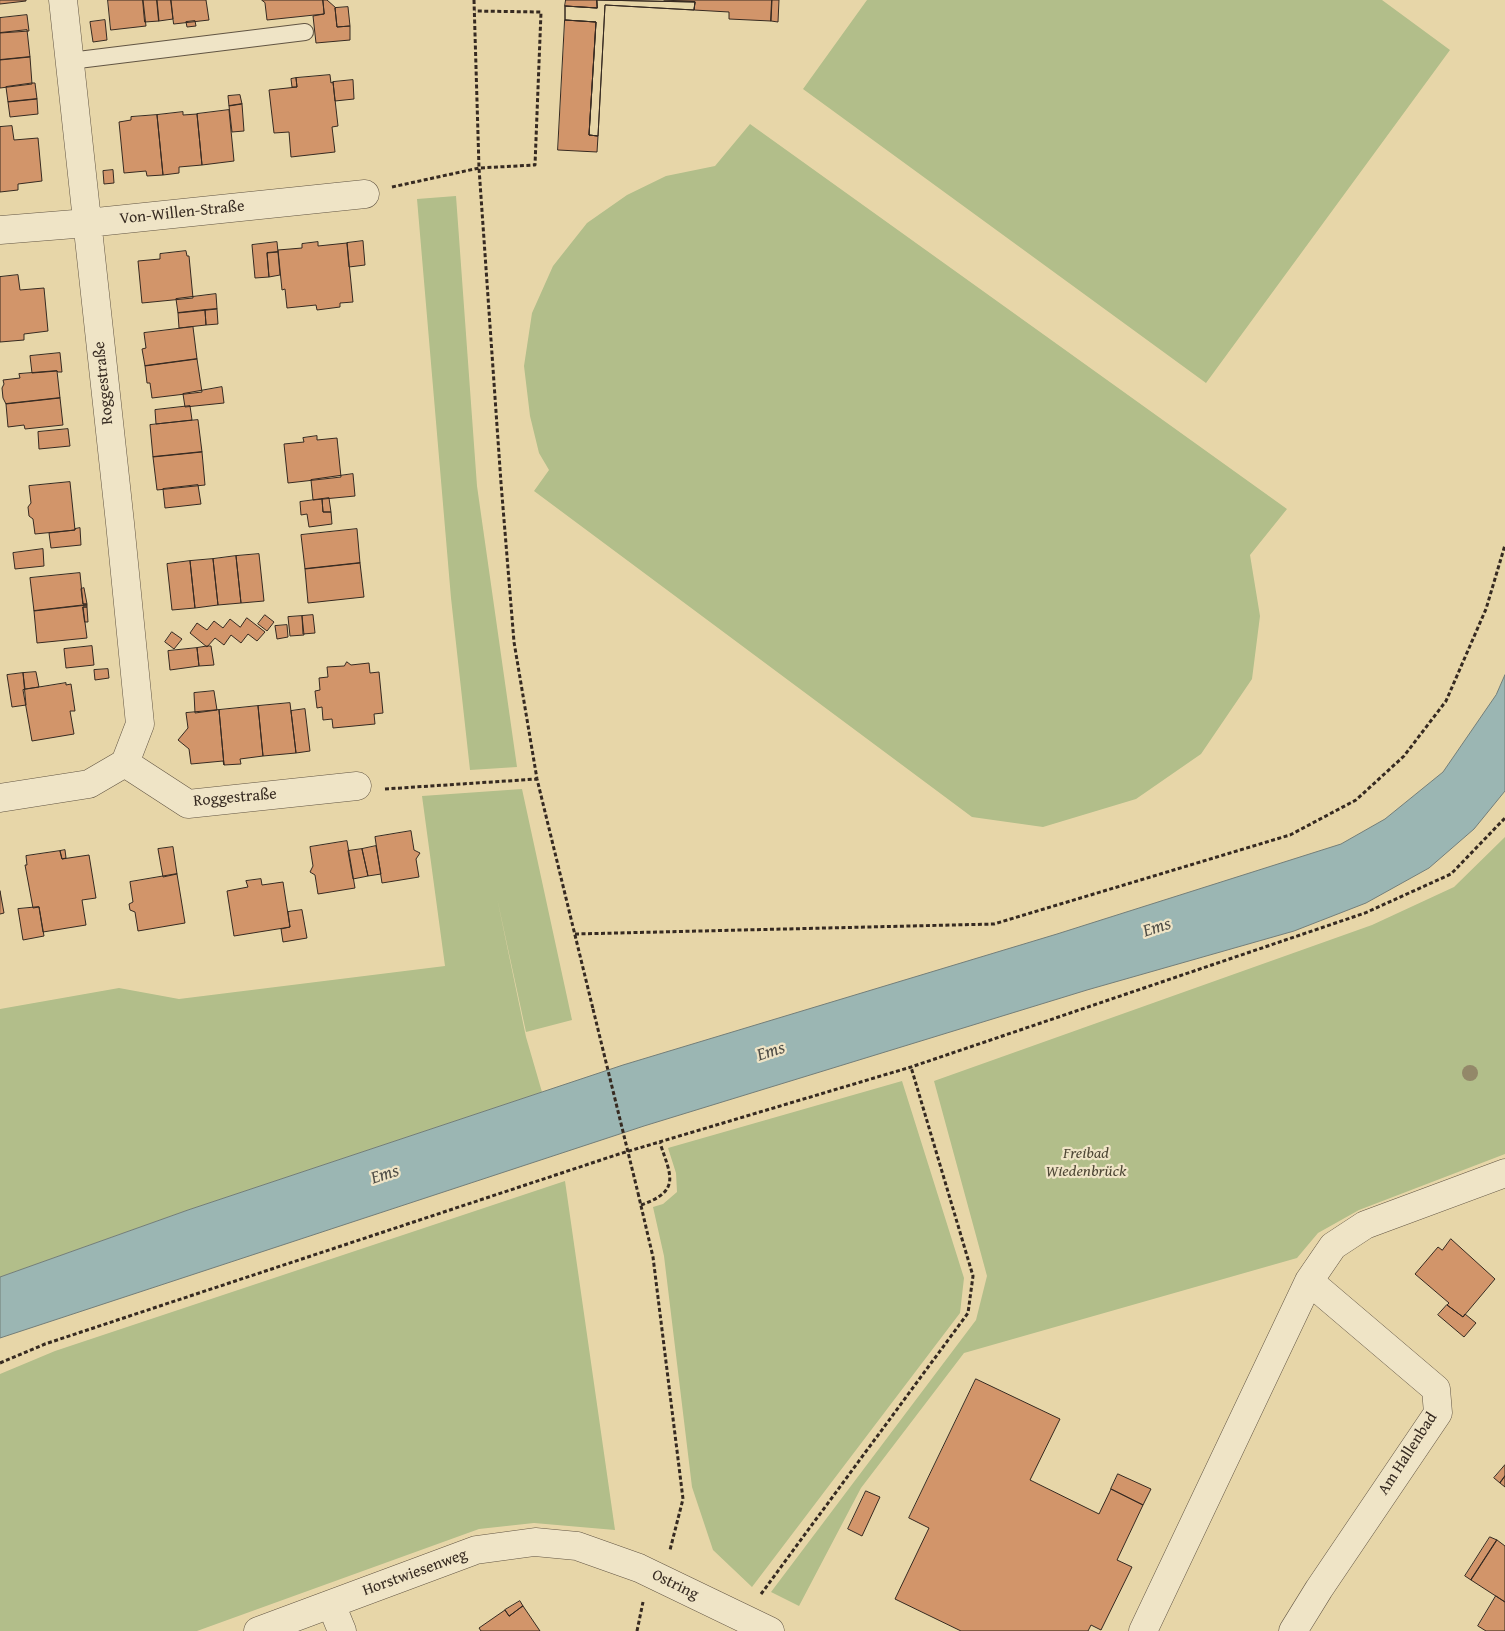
<!DOCTYPE html>
<meta charset="utf-8">
<style>
body{margin:0}
canvas{display:block;background:#e7d6a8}
</style>
<canvas width="1505" height="1631"></canvas>
<script>
const g = document.querySelector('canvas').getContext('2d');
g.lineJoin = 'round';
function fillPath(path, color) { g.fillStyle = color; g.fill(path, 'evenodd'); }
function strokePath(path, color, width, dash) { g.strokeStyle = color; g.lineWidth = width; g.lineCap = dash ? 'butt' : 'round'; g.setLineDash(dash || []); g.stroke(path); }
function drawText(font, color, halo, rows, align = 'center') {
  g.font = font + ' "Gentium Book Plus",serif'; g.lineWidth = 4.5; g.setLineDash([]); g.textBaseline = 'middle'; g.strokeStyle = halo; g.fillStyle = color; for (const [text, x, y, turn = 0] of rows) {
    g.save(); g.translate(x, y); g.rotate((+turn || 0) * Math.PI / 180); g.textAlign = isNaN(turn) ? turn : align; if (halo) g.strokeText(text, 0, 0); g.fillText(text, 0, 0); g.restore();
  }
}
const green = new Path2D(`
 M867 0H1382L1450 50 1206 383 803 89Z
 M750 124 1287 509 1250 555 1260 616 1252 679 1201 754 1136 799 1043 827 972 817 534 491 549 470 539 453 530 416 524 366 532 313 553 266 587 223 627 195 666 176 715 166Z
 M456 196 477 486 517 767 470 770 451 598 417 199Z
 M522 789 572 1020 526 1032 497 898 526 1037 542 1092 188 1210 0 1277V1009L119 988 179 999 445 966 422 796Z
 M1505 837V1154L1359 1210 1318 1233 1297 1258 964 1353 861 1488 799 1606 771 1592 976 1320 987 1276 934 1081 1372 925 1454 887Z
 M902 1081 964 1278 960 1313 752 1587 713 1550 692 1487 664 1256 653 1207 663 1204 677 1192 676 1173 668 1148Z
 M565 1181 615 1530 534 1523 479 1529 197 1631H0V1374L55 1351Z`);
const water = new Path2D(`
 M1505 675V791L1474 829 1429 868 1366 903 1294 931 1087 990 644 1126 0 1338V1277L188 1210 623 1065 1057 934 1341 844 1385 819 1443 772 1496 695Z`);
const building = new Path2D(`
 M0 0H26V1L0 4Z
 M108 0H143L146 26 111 30Z
 M143 0H157L159 21 145 22Z
 M157 0H171L173 19 159 21Z
 M171 0H206L209 20 174 24Z
 M262 0H323L324 14 267 20 265 3Z
 M323 0H327L336 8H335L337 27 350 26V40L316 43 313 16 324 14Z
 M566 0H597V8L565 6Z
 M597 0 695 2 694 10 605 5 598 136 589 135 596 22 565 20V6L597 8Z
 M597 0 695 2 694 10 605 5 598 136 589 135 596 22 565 20V6L597 8Z
 M664 0H772L771 21 729 19V12L694 10 695 2Z
 M772 0H779L778 22 771 21Z
 M348 7 350 26 337 27 335 8Z
 M27 15 29 31 0 33V18Z
 M105 20 107 40 93 42 90 22Z
 M565 20 596 22 589 135 598 136 597 152 558 150Z
 M195 21 196 26 187 27 186 22Z
 M27 30 30 57 0 60V33Z
 M30 57 32 84 0 88V60Z
 M330 75 331 83 333 82 338 126 332 127 335 152 291 157 289 132 274 133 269 90 297 87 296 78Z
 M296 78 297 87H292L291 79Z
 M353 80 354 99 335 101 333 82Z
 M32 83H35L37 99 8 102 6 87Z
 M240 95 242 104 229 106 228 96Z
 M37 99 38 114 10 117 8 102Z
 M242 104 244 131 232 132 229 106Z
 M229 110 234 161 202 165 197 114Z
 M183 112V115L197 114 202 165 179 167V173L163 175 157 115Z
 M157 115 163 175 147 176 146 171 124 173 119 122 131 120V117Z
 M12 126 14 140 38 138 42 181 18 184V190L0 192V127Z
 M113 170 114 183 104 184 103 171Z
 M363 241 365 265 349 267 347 243Z
 M277 242 278 252 267 253 269 277 255 278 252 245Z
 M318 242V246L347 243 353 302 340 303V307L317 310 316 305 287 308 285 289 282 290 278 250 302 248V244Z
 M186 251 187 256H189L193 298 142 303 138 261 160 259V254Z
 M278 252 280 275 269 277 267 253Z
 M18 275 20 290 44 288 48 331 24 334V340L0 342V277Z
 M216 294 217 309 178 313 176 299Z
 M217 309 218 324 206 325 205 310Z
 M205 310 206 325 179 328 178 313Z
 M193 327 197 359 145 366 142 349 146 348 144 333Z
 M60 353 62 372H58L57 371 32 373 30 356Z
 M197 359 202 392 152 398 150 383H147L145 366Z
 M57 371 60 398 6 404 3 398 2 388 4 384 3 380 20 378 19 374Z
 M222 387 224 403 185 407 183 394Z
 M60 398 63 425 25 429 24 425 8 427 6 404Z
 M190 406 192 420 156 424 155 410Z
 M198 420 202 452 153 457 150 425Z
 M68 429 70 446 39 449 38 432Z
 M317 436V440L337 438 341 477 288 483 284 444 304 442 303 438Z
 M202 452 205 485 157 490 153 457Z
 M353 474 355 496 313 500 311 480Z
 M70 482 75 530 35 534 33 519 29 516 28 507 31 503 29 486Z
 M198 485 201 504 165 508 163 489Z
 M329 498 331 512H323L322 499Z
 M322 499 323 512H331L332 524 309 527 307 514 301 515 300 502Z
 M80 528 81 545 51 548 49 533 75 530V529Z
 M357 529 360 563 305 569 301 535Z
 M43 549 44 566 15 569 13 553Z
 M259 554 264 601 241 603 236 556Z
 M236 556 241 603 218 605 213 559Z
 M213 559 218 605 195 608 190 561Z
 M190 561 195 608 172 610 167 564Z
 M360 563 364 597 308 603 305 569Z
 M80 573 83 604H87V605L34 611 30 578Z
 M84 588 87 604H83L81 589Z
 M83 605H87V607H83L87 638 37 643 34 611Z
 M83 607H87L88 622H85Z
 M265 615 274 622 267 631 258 624Z
 M313 615 315 633 303 634 302 616Z
 M302 616 304 635 290 636 288 617Z
 M247 618 265 632 257 641 248 634 241 643 231 635 224 645 215 638 207 647 190 633 197 623 207 630 214 621 223 628 230 619 240 627Z
 M287 625 288 637 277 639 275 626Z
 M172 632 182 639 174 649 165 642Z
 M92 646 94 665 66 668 64 649Z
 M207 646H211L214 665 199 666 197 648Z
 M197 648 199 666 170 670 168 651Z
 M347 662 351 665 369 663 370 673 379 672 383 713 374 714 375 724 333 728 332 719 323 720 322 707 317 708 315 691 320 690 319 678 328 677 327 667 344 666Z
 M108 669 109 678 95 680 94 670Z
 M36 672 39 687 25 689 23 673Z
 M23 673 26 705 12 707 7 675Z
 M66 683V685L71 684 75 711H70L74 734 32 741 23 690Z
 M214 691 217 710 195 713 194 693Z
 M290 703 296 753 263 756 258 706Z
 M258 706 263 756 240 759 241 764 224 765 219 710Z
 M305 709 310 751 296 753 291 711Z
 M219 710 224 765 223 761 191 764 189 749 178 740 188 728 186 713Z
 M411 831 414 850 420 853 416 859 419 877 382 883 375 837Z
 M347 841 355 888 318 894 315 875 310 872 313 866 310 847Z
 M376 846 381 874 368 876 362 849Z
 M173 847 177 874 163 877 158 849Z
 M362 849 368 876 353 879 348 851Z
 M65 850 66 858 62 859 60 851Z
 M60 851 62 859 89 855 96 898 82 900 86 925 43 932 39 907 33 908 25 865H27L26 856Z
 M177 874 185 923 138 931 135 912 130 910 129 904 133 902 130 882Z
 M261 879 262 885 283 882 290 927 234 936 227 891 248 887 246 881Z
 M0 891 4 913 0 914Z
 M39 907 44 936 23 940 18 909Z
 M302 910 307 938 283 942 281 929 290 927 288 912Z
 M1451 1239 1495 1279 1463 1317 1447 1305 1449 1303 1415 1274 1438 1247 1442 1250Z
 M1447 1305 1463 1317 1465 1314 1476 1323 1464 1337 1438 1315Z
 M976 1379 1060 1419 1030 1480 1099 1514 1111 1489 1143 1505 1117 1560 1132 1567 1101 1630 1091 1625 1088 1631H961L895 1599 929 1528 909 1518Z
 M1505 1465V1476L1500 1483 1494 1478Z
 M1118 1474 1151 1489 1143 1505 1111 1489Z
 M1505 1476V1487L1500 1483Z
 M866 1491 880 1497 862 1536 848 1529Z
 M1490 1537 1497 1540 1471 1580 1465 1576Z
 M1497 1540 1505 1546V1602L1471 1580Z
 M1496 1596 1505 1602V1631H1486L1478 1626Z
 M520 1601 523 1606 509 1616 505 1610Z
 M523 1606 540 1631H481L479 1628 505 1610 509 1616Z`);
const path = new Path2D(`
 M474 0 479 168 501 483 514 642 537 779 593 1009
 M392 187 479 168 535 165 541 12 475 11
 M385 789 537 779
 M575 934 994 924 1290 835 1356 800 1404 756 1446 701 1486 609 1505 545
 M638 1193 653 1257 683 1499 670 1550
 M641 1205C681 1191 671 1176 660 1143
 M0 1363 45 1344 619 1154 911 1067 1365 913 1451 874 1505 818
 M761 1594 968 1313 973 1276 911 1067
 M637 1631 643 1602`);
const lane = new Path2D(`
 M70 61 305 32`);
const street = new Path2D(`
 M0 230 87 223 365 194
 M125 763 188 804 357 786
 M0 798 89 784 125 763 140 724 120 523 63 0
 M331 1604 342 1631
 M258 1631 476 1550 535 1542 577 1546 639 1568 770 1631
 M1143 1631 1309 1281 1333 1246 1365 1225 1505 1173
 M1293 1631 1319 1589 1438 1413 1436 1389 1309 1281`);
const pathBridge = new Path2D(`
 M593 1009 638 1193`);
const trees = [
 [1470,1073]
];
const streetNames = [
 ["Von-Willen-Straße",182,213,-6],
 ["Roggestraße",104,383,-96],
 ["Roggestraße",235,798,-5],
 ["Am Hallenbad",1408,1454,-57],
 ["Horstwiesenweg",415,1573,-20],
 ["Ostring",675,1585,26]
];
const parkNames = [
 ["Freibad",1086,1154],
 ["Wiedenbrück",1086,1172]
];
const waterNames = [
 ["Ems",1157,928,-18],
 ["Ems",771,1052,-18],
 ["Ems",385,1175,-18]
];
fillPath(green, '#b2be8a');
fillPath(water, '#9bb6b3');
strokePath(water, '#737e79', 1);
fillPath(building, '#d2956a');
strokePath(building, '#362a21', 1);
strokePath(lane, '#625543', 18);
strokePath(street, '#625543', 29);
strokePath(path, '#362a21', 3, [4, 2.5]);
strokePath(lane, '#efe4c6', 16);
strokePath(street, '#efe4c6', 28);
strokePath(pathBridge, '#362a21', 3, [4, 2.5]);
g.fillStyle = '#938869';
for (const [x, y] of trees) { g.beginPath(); g.arc(x, y, 8, 0, 2 * Math.PI); g.fill(); }
drawText('16px', '#362a21', '#efe4c6', streetNames);
drawText('italic 16px', '#4f4836', '#efe4c6', parkNames);
drawText('italic 18px', '#4f4d46', '#efe4c6', waterNames);
</script>
